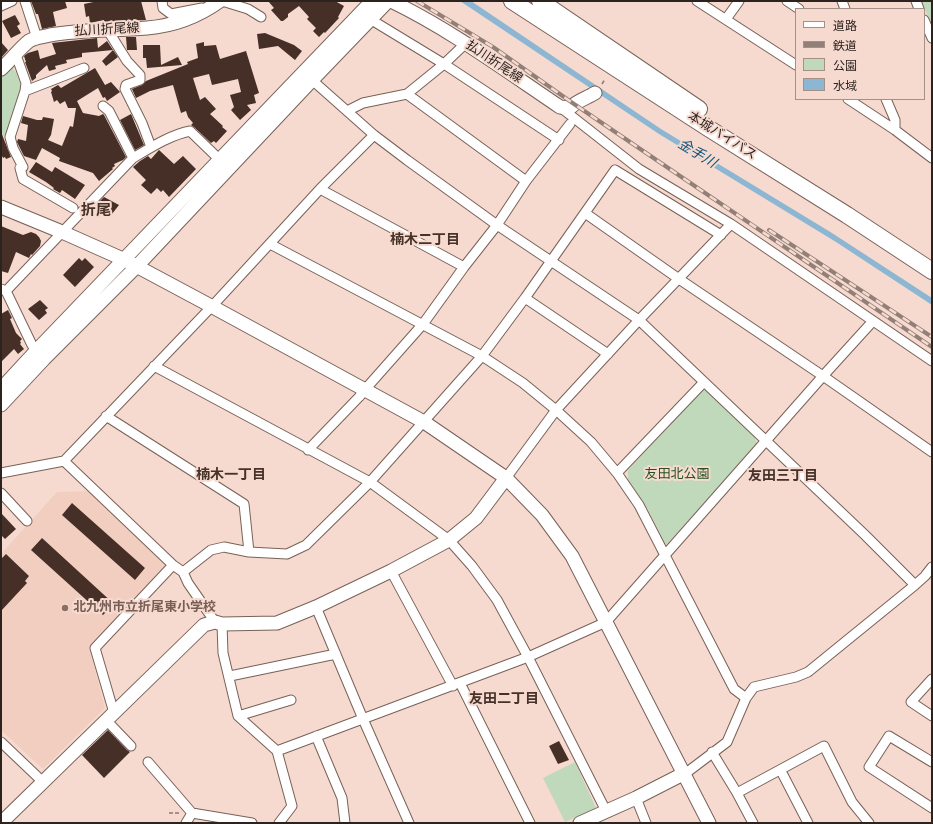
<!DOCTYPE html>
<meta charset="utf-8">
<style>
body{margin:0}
#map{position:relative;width:933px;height:824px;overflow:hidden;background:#f6dacf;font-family:"Varela Round","Noto Sans JP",sans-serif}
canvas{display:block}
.frame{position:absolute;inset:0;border:2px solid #2c221e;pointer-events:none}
.legend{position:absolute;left:795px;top:8px;width:130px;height:92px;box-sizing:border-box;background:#f6dacf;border:1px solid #a59088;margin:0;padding:5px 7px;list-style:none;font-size:12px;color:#2c221e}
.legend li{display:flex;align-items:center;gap:8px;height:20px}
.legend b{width:20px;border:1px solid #a59088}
</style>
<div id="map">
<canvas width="933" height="824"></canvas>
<div class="frame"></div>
<ul class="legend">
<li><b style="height:5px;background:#fff"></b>道路</li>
<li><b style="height:5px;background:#927f77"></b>鉄道</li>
<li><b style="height:11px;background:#bfd9ba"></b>公園</li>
<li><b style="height:11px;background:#8db6d2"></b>水域</li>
</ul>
</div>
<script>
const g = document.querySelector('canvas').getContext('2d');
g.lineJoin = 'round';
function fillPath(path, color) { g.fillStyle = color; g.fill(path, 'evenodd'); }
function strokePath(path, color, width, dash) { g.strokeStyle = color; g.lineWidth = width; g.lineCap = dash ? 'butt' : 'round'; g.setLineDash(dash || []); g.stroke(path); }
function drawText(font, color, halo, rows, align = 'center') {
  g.font = font + ' "Varela Round","Noto Sans JP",sans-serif'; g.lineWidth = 4; g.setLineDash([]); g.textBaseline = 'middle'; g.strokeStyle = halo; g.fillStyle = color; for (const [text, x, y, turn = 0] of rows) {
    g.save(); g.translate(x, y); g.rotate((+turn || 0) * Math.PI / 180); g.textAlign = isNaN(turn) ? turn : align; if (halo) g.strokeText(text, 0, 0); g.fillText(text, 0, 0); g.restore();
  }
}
const built = new Path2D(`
 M91 491 168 565 90 651 105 708 43 769 1 730V554L57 492Z`);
const green = new Path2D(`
 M921 1H932V25Z
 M10 64 17 74 21 86 20 96 8 132 1 138V74Z
 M703 389 708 390 755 438 757 444 667 544H663L660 533 647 508 628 480V470Z
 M575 762 596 808 565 822 543 778Z`);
const water = new Path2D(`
 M460 1H471L661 129 832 233 932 298V305L836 242 659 134Z`);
const building = new Path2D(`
 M31 1H65L67 8 53 12 56 26 42 29 38 14H36Z
 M98 1H141L146 20 104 22V20L90 23 89 16 86 17 84 4Z
 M268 1H335L344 6 338 17 339 18 325 33 324 32 319 37 313 31 316 28 307 19 309 17 299 6 288 14V17L283 21H281L271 10 274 8Z
 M15 15 20 24 17 26 21 33 11 38 2 21Z
 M265 33 294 45 302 51 295 60 278 46 259 49 257 34Z
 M126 37H136L137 50H127Z
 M97 38 98 48 107 41 113 50 82 53V57L66 60 67 63 55 66 56 69 49 71 47 65 36 75V78L32 81 25 62H26L24 56 28 53 38 50 40 59 56 54 52 43Z
 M1 42 8 50 1 58Z
 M204 42V46L216 45 220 59 246 51 259 93 254 95 256 103 247 105 251 110 240 120 231 110 234 107 230 95 241 92 238 79 212 85 209 74 193 78 200 100 205 97 216 109 210 114 223 126 222 127 227 131 216 143 214 141 211 143 194 127 191 125 193 123 188 117 186 111 181 113 173 85 150 91 136 98 132 89 142 85 146 81 188 64 187 62 198 58 196 44Z
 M143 45H160L161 65 178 57 182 65 147 68 146 58H143Z
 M113 50 118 57 106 66 102 61Z
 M95 68 105 85 111 82 120 92 107 101 105 97 103 98 98 88 77 101 83 113 99 116 103 114 104 115 126 157 123 160 114 164 115 166 112 168 113 169 99 181 93 173 59 161 60 158 42 148 36 160 24 156 17 142 18 139 26 141 28 125 21 123 23 116 37 120H42L43 117 54 119 51 135 48 140 62 146 70 126 73 127 76 108H68L65 101 60 104 57 100 54 102 51 92 52 91 51 89 58 85 61 88Z
 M131 114 144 145 135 150 120 120Z
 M1 132 11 157 6 159 5 157 3 158 1 154Z
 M159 150 174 164 183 156 196 169 169 197 163 190 161 192 157 188 151 194 141 185 146 180 133 167 140 161 148 156 151 159Z
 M36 162 52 172 55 167 85 185 75 199 62 190 60 193 53 189 54 188 46 182 29 172Z
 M104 197 119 205 112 214H105L96 205Z
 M1 226 23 235 31 232 36 234 39 237 41 241 40 246 32 255 31 254 29 258 16 252 8 273 1 271Z
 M79 258 82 261 85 258 94 267 75 287 63 275Z
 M40 300 48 308 45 310 47 313 39 320 28 309Z
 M8 310 12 318 10 319 16 333 22 339 20 341 21 343 20 344 24 349 18 354 14 349 1 362V314Z
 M72 503 145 568 135 580 62 515Z
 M1 513 16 529 5 539 1 535Z
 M42 538 114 604 103 615 31 550Z
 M6 554 29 576 25 581 27 583 1 611V559Z
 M108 730 127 750 130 752 104 778 82 755Z
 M559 741 569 760 558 764 549 746Z`);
const path = new Path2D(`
 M602 84 605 79
 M169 813H181`);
const street = new Path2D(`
 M25 1 37 38
 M162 1 163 8 171 14 202 8
 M222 1 248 9 261 17
 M697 1 796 65
 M787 1 799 9
 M842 1 845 9
 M916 1 919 9
 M1 6 12 1
 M370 19 444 64 559 140
 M726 19 739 1
 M924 20 932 38
 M107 29 127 61 140 75V80L126 85 125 89 142 123 151 147
 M16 55 26 83 25 91 10 137 13 148 23 167 20 168 23 179 73 208
 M312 80 374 135 407 160 497 225 639 320 865 535 915 585
 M25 91 84 68
 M407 94 526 181
 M848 99 895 130 932 158
 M886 99 895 120V130
 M103 106 109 111 133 158
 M560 107 639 169 731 224 932 361
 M347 111 363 103 407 94 444 64 466 43
 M320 189 464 267
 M585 213 679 279 823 376 932 452
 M270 244 482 356 523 383 556 410 591 442 617 473 639 505 734 689 746 698
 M1 289 6 291 32 345 37 350
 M6 291 133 158C150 148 170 135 190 131L220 160
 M525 298 608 354
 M154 366 370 482 449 540 472 566 497 600 528 657 606 811
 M106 416 244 504 249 552
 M308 450 359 397 369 385 423 324 464 267 497 225 526 181 570 124
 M64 461 216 302 320 189 374 135
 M1 473 64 461 173 565 183 572 188 583 215 622
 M617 473 704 382
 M506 478 556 410 639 320 731 224
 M1 493 27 521
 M391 571 453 686
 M183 572 211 550 224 547 249 552 287 554 306 545 370 482 482 356 525 298 615 170 721 235
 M316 607 363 719 409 823
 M222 624 223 653 238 716 277 751 292 806 279 823
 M230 676 336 654
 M932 679 911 702 932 716
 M460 683 530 823
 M114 713 95 648 173 565
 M238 716 291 700
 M107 721 131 746
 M316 736 342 798 345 823
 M1 742 43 782
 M277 751 528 657 606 622 823 376 873 321
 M712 752 737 793 824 746 852 802 869 823
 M148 762 192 813
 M932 762 889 736 869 767 932 808
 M781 771 808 823
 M683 774 690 770 727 742 746 698 754 687 796 677 808 672 915 585 925 576 932 567
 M737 793 753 823
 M636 798 646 823
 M186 823 192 813 252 823`);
const secondary = new Path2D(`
 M391 1C451 30 505 70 560 107L570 108C576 101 587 98 595 93
 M1 69C9 62 21 47 29 41 35 37 43 37 50 35 83 29 113 31 147 28 173 26 199 16 220 1
 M1 207 62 232 125 260 211 306 424 422 506 478 542 515 572 556 709 823
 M1 389 37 350 372 1
 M1 405 44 359 136 267 312 80 388 1
 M1 823 204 625 215 622 222 624 277 623 316 607 391 571 449 540 476 518 506 478
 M580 823 636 798 683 774`);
const highway = new Path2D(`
 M512 1 708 128 847 215 932 271
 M540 1 699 109`);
const rail = new Path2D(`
 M417 1 493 47 574 104 932 347
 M769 230 932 337`);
const markers = [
 [65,608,4,"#8d6e63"]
];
const streetNames = [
 ["払川折尾線",107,30,-3],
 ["払川折尾線",494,62,34],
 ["本城バイパス",722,136,32]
];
const parkNames = [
 ["友田北公園",677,475]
];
const educationNames = [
 ["北九州市立折尾東小学校",73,608]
];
const waterNames = [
 ["金手川",697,154,31]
];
const neighbourhoodNames = [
 ["楠木二丁目",425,240],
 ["楠木一丁目",231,475],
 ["友田三丁目",783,476],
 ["友田二丁目",504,699]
];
const quarterNames = [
 ["折尾",96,211]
];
fillPath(built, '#f2cec1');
fillPath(green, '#bfd9ba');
fillPath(water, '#8db6d2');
fillPath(building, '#452f27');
strokePath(street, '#786157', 11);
strokePath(secondary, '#786157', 15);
strokePath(highway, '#786157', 18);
strokePath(path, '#8b7972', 1.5, [4, 2]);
strokePath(street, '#fff', 9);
strokePath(secondary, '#fff', 13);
strokePath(highway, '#fff', 16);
strokePath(rail, '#927f77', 4);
strokePath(rail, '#f6dacf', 2.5, [8]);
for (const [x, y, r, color] of markers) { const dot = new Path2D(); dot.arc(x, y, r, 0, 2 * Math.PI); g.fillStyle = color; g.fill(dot); strokePath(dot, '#f6dacf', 1.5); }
drawText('13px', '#2c221e', '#f6dacf', streetNames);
drawText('13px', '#275120', '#f6dacf', parkNames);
drawText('bold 13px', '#785e54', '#f6dacf', educationNames, 'left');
drawText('italic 14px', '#14587f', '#f6dacf', waterNames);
drawText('bold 14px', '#47322a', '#f6dacf', neighbourhoodNames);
drawText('bold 15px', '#47322a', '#f6dacf', quarterNames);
</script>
